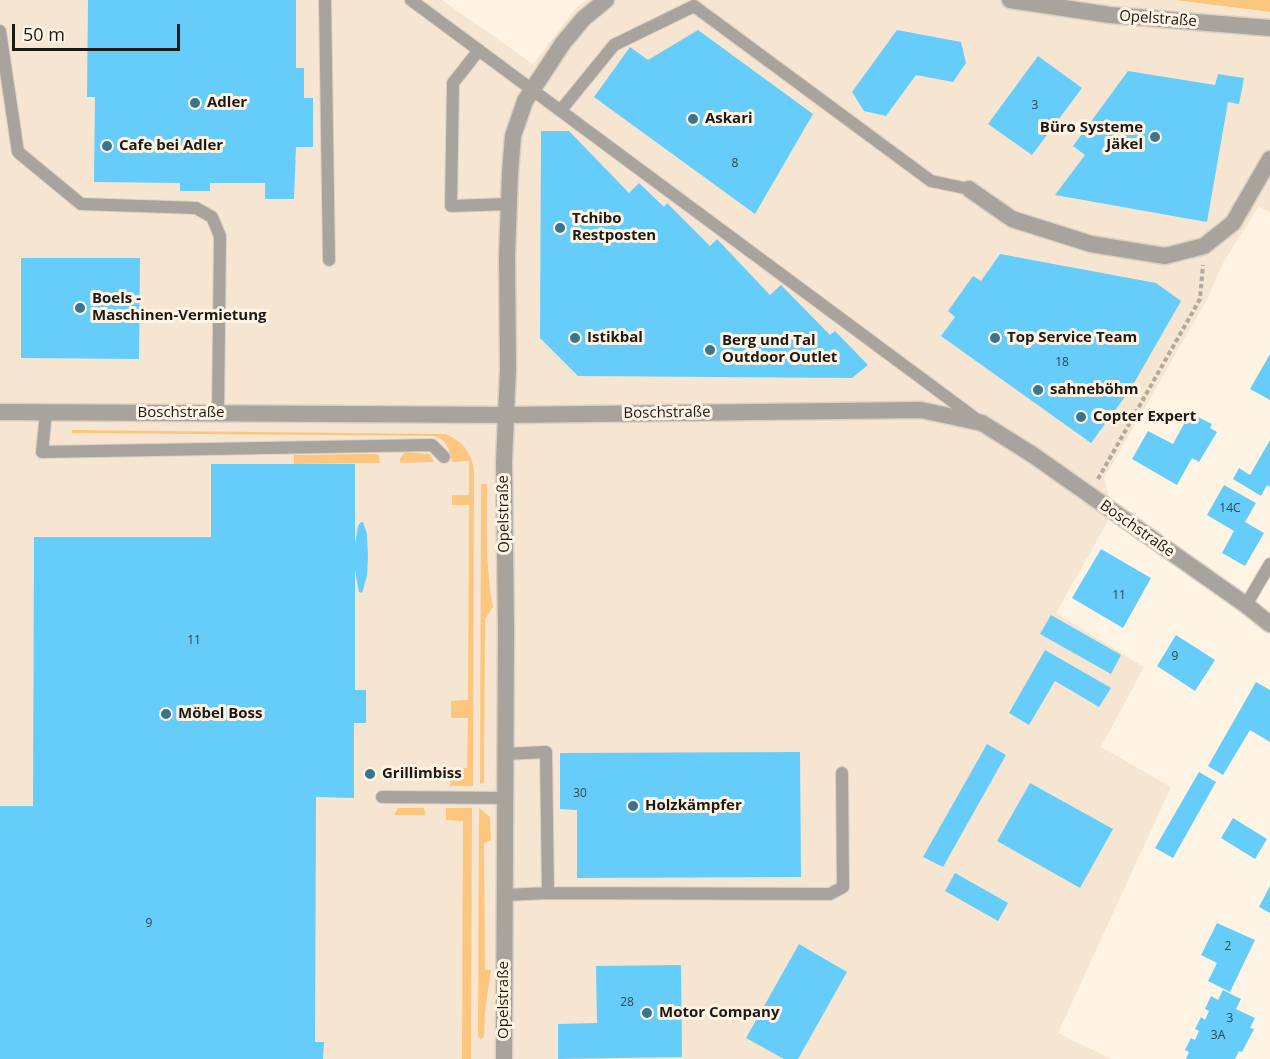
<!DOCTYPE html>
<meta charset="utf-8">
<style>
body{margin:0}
#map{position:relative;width:1270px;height:1059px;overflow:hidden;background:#fff3e4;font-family:"Open Sans",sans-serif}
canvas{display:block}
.scale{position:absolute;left:12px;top:24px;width:168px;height:27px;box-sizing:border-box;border:3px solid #1d1914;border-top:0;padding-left:8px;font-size:18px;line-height:21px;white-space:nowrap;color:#1d1914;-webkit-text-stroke:4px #fff3e4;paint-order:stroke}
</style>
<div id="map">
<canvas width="1270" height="1059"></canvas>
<div class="scale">50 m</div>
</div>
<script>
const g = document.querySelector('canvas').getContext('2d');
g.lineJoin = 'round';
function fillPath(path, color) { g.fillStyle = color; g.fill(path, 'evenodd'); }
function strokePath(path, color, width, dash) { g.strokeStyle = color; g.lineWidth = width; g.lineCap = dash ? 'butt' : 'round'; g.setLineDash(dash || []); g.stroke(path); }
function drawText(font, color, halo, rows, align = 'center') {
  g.font = font + ' "Open Sans",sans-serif'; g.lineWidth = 6; g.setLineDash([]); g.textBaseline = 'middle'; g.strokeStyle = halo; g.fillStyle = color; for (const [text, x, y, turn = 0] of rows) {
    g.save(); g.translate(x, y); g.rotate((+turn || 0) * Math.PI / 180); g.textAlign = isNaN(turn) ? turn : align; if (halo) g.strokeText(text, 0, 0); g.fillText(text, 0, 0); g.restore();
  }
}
const built = new Path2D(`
 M0 0H442L533 64 575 9 586 0H1174L1270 12V213L1259 206 1222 265 1208 298 1104 478 1113 512 1056 613 1144 667 1101 747 1171 787 1058 1033 1111 1059H0Z`);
const green = new Path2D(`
 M1174 0H1270V12Z
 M72 430 445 434C462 440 472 453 474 471L473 786H450L451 768H467L468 718H451V701L468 700 469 505H452V495H469V461L452 462C450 449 446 439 434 436L72 433Z
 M405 452 430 454 434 462 400 463V458Z
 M375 454 379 455 380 463 294 464V455Z
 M481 484H487C487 525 485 566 493 607L485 619 484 783 480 784Z
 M398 808H424L425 815H394Z
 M446 808H472L471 1059H462L463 821 446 820Z
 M479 808 490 817 491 840 484 843 485 970H491L485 1012 484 1037 481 1039 478 1036Z`);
const building = new Path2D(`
 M88 0H296V68H304V98H313V147H296L294 199H265V183H210V191H180V183L94 182 95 97H87Z
 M698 30 813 114 755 214 594 97 630 47 648 60Z
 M897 30 961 42 966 63 953 82 916 75 886 116 864 111 852 92Z
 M1038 56 1082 88 1032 155 988 124Z
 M1128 71 1215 85 1218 74 1244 78 1239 104 1228 102 1207 222 1055 195 1085 155 1073 146Z
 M541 131H569L629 193 639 183 664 207 667 203 710 246 717 239 770 295 781 285 830 335 835 331 868 365 852 378 578 376 540 338Z
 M1000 254 1156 283 1181 301 1130 390 1091 443 941 336 955 317 948 311 973 276 981 281Z
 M21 258H140L139 359 21 358Z
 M1270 354V400L1250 389Z
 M1190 413 1212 424 1210 428 1217 432 1199 462 1192 458 1177 485 1132 459 1148 431 1173 444Z
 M1270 440V487L1267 485 1261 496 1233 479 1239 468 1250 475Z
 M211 464H355V544L358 526 361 522H363L367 534 368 557 367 576 362 593 359 592 355 570V690H366V723H354V798L316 797 315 1042H324L323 1059H0V806H33L34 537H211Z
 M1224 485 1256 503 1245 522 1264 533 1245 566 1222 553 1234 531 1207 515Z
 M1101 549 1151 578 1123 628 1072 598Z
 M1051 615 1121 655 1111 674 1040 634Z
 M1176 635 1215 660 1195 691 1157 666Z
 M1045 650 1111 688 1099 707 1055 681 1029 725 1009 713Z
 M1256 682 1270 690V742L1250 730 1223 775 1208 766Z
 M987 744 1006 755 943 867 923 857Z
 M800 752 801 877 577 878V810L560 809V753Z
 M1199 772 1216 782 1173 858 1155 848Z
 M1030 783 1113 829 1080 888 997 841Z
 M1233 818 1267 839 1255 859 1221 838Z
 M955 873 1008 903 998 921 945 891Z
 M1270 886V913L1259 907Z
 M1217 923 1255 940 1230 992 1208 981 1217 963 1201 955Z
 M799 944 847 972 798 1059H784L746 1038Z
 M681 965 682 1057 558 1059V1024L597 1023 596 966Z
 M1223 990 1241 999 1236 1009 1255 1018 1250 1028 1254 1029 1242 1052 1239 1051 1235 1059H1186L1189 1052 1185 1050 1191 1038 1195 1040 1199 1031 1195 1029 1201 1017 1205 1020 1209 1011 1205 1009 1211 996 1218 1000Z`);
const path = new Path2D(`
 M1098 479 1200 299 1203 265`);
const service = new Path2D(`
 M325 0 329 260
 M411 0 979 421
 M0 31 18 152 81 204 196 208 212 217 220 236 218 413
 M479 50 453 83 451 206 509 204
 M561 110 614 45 694 6 931 181 969 189
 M46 413 42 452 432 445 444 457
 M1246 605 1270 564
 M382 797 505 798
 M548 893 830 894 843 887 842 773
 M505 895 548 893 546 752 505 754`);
const minor = new Path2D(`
 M1010 0 1110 15 1270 28
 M969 189 1012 219 1091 244 1165 256 1204 246 1233 223 1270 159
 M0 412 506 415 921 410 982 423 1033 455 1246 605 1270 624
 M504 1059 506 629 504 462 508 369 507 256 510 173 513 136 525 101 563 43 584 18 606 0`);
const markers = [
 [195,103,6,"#3b748e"],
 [693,119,6,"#3b748e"],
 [1155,137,6,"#3b748e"],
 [107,146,6,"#3b748e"],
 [560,228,6,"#3b748e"],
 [80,308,6,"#3b748e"],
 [575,338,6,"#3b748e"],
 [995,338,6,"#3b748e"],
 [710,350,6,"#3b748e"],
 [1038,390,6,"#3b748e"],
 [1081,417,6,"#3b748e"],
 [166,714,6,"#3b748e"],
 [370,774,6,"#3b748e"],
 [633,806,6,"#3b748e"],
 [647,1013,6,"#3b748e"]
];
const numberNames = [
 ["3",1035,106],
 ["8",735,164],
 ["18",1062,363],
 ["14C",1230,509],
 ["11",1119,596],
 ["11",194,641],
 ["9",1175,657],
 ["30",580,794],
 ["9",149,924],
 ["2",1228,947],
 ["28",627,1003],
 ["3",1230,1019],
 ["3A",1218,1036]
];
const streetNames = [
 ["Opelstraße",1158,19,4],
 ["Boschstraße",181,413],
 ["Boschstraße",667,413,-1],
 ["Opelstraße",504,514,-91],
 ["Boschstraße",1137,529,35],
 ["Opelstraße",504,1000,-90]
];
const poiNames = [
 ["Adler",207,103],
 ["Askari",705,119],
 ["Büro Systeme",1143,128,"right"],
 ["Jäkel",1143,145,"right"],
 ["Cafe bei Adler",119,146],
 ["Tchibo",572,219],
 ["Restposten",572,236],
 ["Boels -",92,299],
 ["Maschinen-Vermietung",92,316],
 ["Istikbal",587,338],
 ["Top Service Team",1007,338],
 ["Berg und Tal",722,341],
 ["Outdoor Outlet",722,358],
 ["sahneböhm",1050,390],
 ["Copter Expert",1093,417],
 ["Möbel Boss",178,714],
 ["Grillimbiss",382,774],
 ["Holzkämpfer",645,806],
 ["Motor Company",659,1013]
];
fillPath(built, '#f6e6d1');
fillPath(green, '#fcc67e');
fillPath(building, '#66ccf9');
strokePath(service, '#dbd0c3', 14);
strokePath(minor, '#dbd0c3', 19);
strokePath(path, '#b1a89c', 4, [4.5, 3]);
strokePath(service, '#a8a39d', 12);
strokePath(minor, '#a8a39d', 16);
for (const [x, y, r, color] of markers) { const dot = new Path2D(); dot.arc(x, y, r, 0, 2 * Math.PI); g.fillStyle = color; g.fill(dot); strokePath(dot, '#fff3e4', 2); }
drawText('12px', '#2f464d', null, numberNames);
drawText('15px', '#1d1914', '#fff3e4', streetNames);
drawText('bold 15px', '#1d1914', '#fff3e4', poiNames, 'left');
</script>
